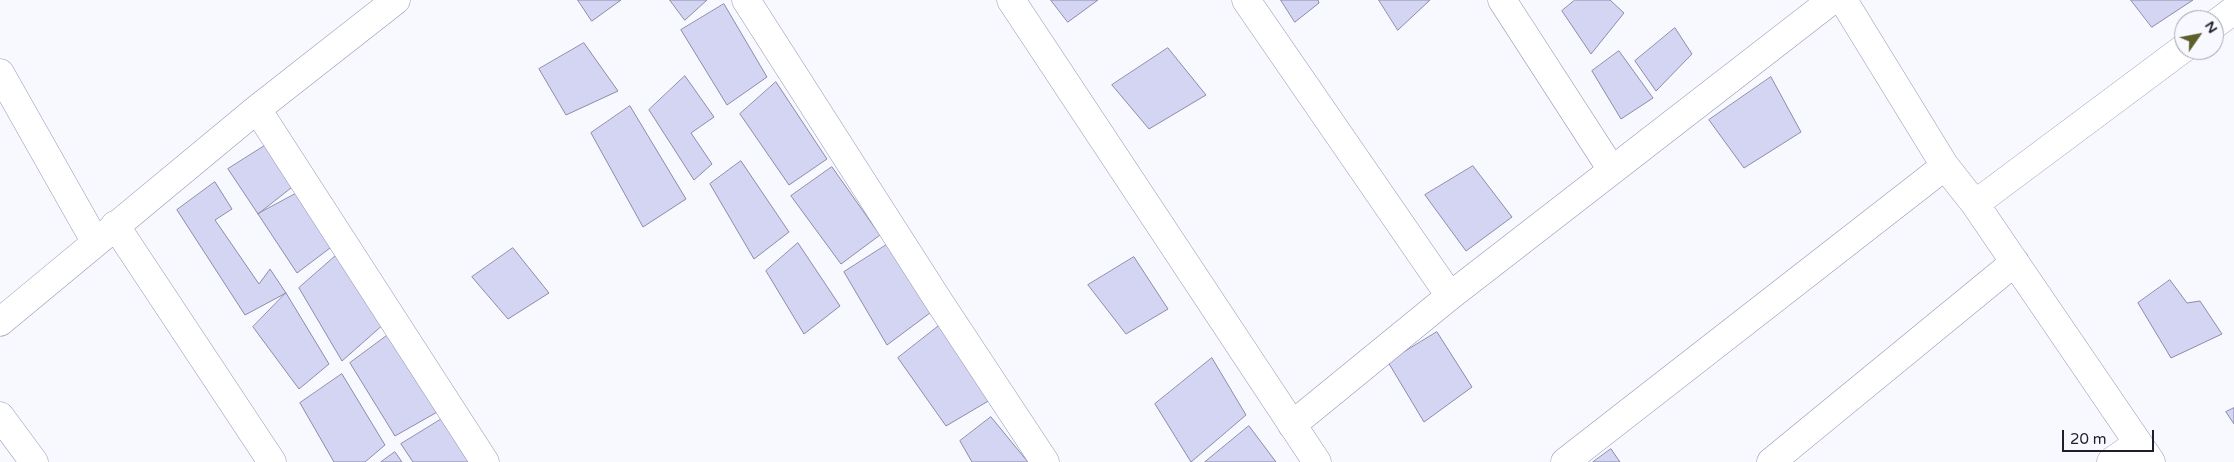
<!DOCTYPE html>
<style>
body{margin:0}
#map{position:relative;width:2234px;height:462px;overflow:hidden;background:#f8f8ff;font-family:"Varela Round",sans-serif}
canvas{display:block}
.north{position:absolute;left:2174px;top:10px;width:50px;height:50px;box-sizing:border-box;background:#f8f8ff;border:1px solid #a1a1aa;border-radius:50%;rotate:57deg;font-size:14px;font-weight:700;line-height:20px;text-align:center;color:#1f1f2b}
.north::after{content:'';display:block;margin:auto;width:18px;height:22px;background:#5d5e2c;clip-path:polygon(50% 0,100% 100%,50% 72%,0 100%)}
.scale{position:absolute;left:2062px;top:430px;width:92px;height:22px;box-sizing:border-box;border:2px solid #1f1f2b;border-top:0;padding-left:6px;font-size:15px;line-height:18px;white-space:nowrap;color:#1f1f2b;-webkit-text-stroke:4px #f8f8ff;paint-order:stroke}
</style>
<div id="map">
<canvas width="2234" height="462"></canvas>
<div class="north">N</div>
<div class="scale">20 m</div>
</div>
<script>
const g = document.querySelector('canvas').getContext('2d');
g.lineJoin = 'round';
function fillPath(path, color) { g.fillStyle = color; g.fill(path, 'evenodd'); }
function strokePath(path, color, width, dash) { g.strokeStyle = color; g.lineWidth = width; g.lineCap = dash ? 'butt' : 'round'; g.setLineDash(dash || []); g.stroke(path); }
const building = new Path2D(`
 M578 0H621L592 21Z
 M670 0H707L685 20Z
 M1051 0H1098L1068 22Z
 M1281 0H1318L1319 3 1295 22Z
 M1379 0H1430L1398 30Z
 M1575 0H1610L1624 13 1591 54 1562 11Z
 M2131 0H2193L2152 27Z
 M724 4 767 77 727 105 681 30Z
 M1675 28 1692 54 1656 91 1635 61Z
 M584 43 618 91 566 115 539 69Z
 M1168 48 1206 95 1149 129 1112 85Z
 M1619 51 1653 98 1621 119 1592 71Z
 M685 76 714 117 691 133 712 164 694 180 649 110Z
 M1771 77 1801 132 1744 168 1709 120Z
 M776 82 827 159 789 185 740 114Z
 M630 106 686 199 643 227 591 133Z
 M266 145 296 184 258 214 228 169Z
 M741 161 789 232 754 259 710 184Z
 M1473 166 1512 217 1466 251 1425 195Z
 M832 167 880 235 841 264 791 196Z
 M215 182 232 209 215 220 259 284 270 269 286 293 245 315 177 210Z
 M299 192 334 245 297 273 258 214Z
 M798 243 840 306 804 334 766 271Z
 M888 244 934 310 887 345 844 272Z
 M513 248 549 293 508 319 472 277Z
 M339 253 385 323 342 361 299 288Z
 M1134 257 1168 309 1126 334 1088 285Z
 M2170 280 2187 303 2200 301 2222 334 2171 358 2138 303Z
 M286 293 329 364 299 389 253 327Z
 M940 325 990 400 946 426 898 358Z
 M392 332 439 411 395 436 350 363Z
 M1437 332 1472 387 1424 422 1388 362Z
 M1212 358 1246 415 1191 462 1155 404Z
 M342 374 385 445 365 462H334L300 403Z
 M2234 408V424L2226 412Z
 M445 417 474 462H413L401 444Z
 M991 417 1028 462H972L960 441Z
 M1249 426 1276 462H1205Z
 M1611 449 1620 462H1593Z
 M395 452 402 462H381Z`);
const minor = new Path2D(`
 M746 0 938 300 1045 462
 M1011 0 1317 462
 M1246 0 1450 296
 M1502 0 1612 170
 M1843 0 1945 166 1975 204 2151 462
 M2214 25 2234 10
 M0 73 95 241
 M257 109 485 462
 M1975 204 2184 48
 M115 225 272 462
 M0 322 257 109 396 0
 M0 416 34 462
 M1292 425 1450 296 1832 0
 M1565 462 1945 166
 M1771 462 2015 262
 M2111 462 2138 443`);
fillPath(building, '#d4d5f2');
strokePath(building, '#8b8bab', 1);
strokePath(minor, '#9596b6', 29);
strokePath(minor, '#fff', 28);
</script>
